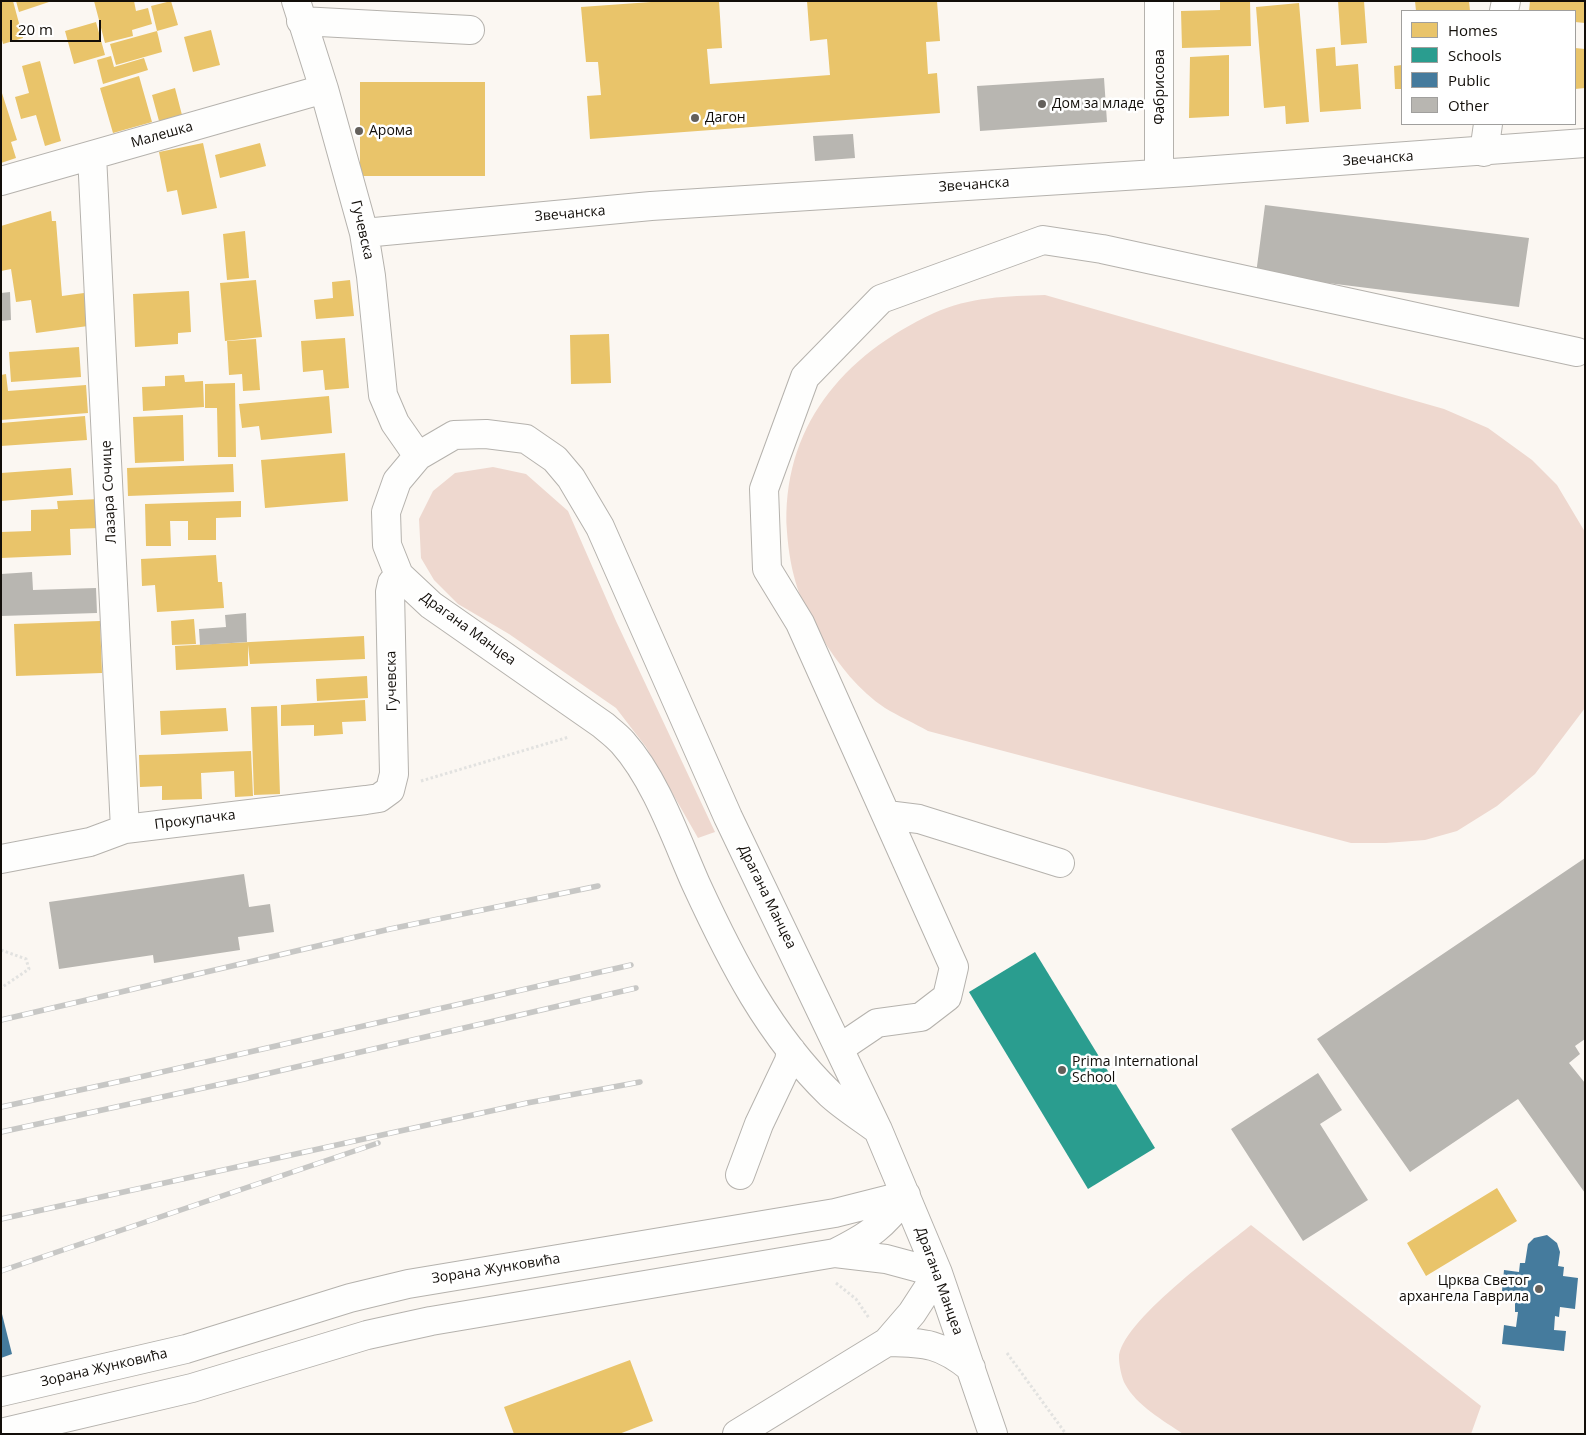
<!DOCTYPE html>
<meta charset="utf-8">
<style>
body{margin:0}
#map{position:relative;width:1586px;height:1435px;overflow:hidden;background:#fbf7f2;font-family:"Open Sans",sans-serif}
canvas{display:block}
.frame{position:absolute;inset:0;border:2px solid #120e09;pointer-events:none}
.legend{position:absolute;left:1401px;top:10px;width:175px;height:115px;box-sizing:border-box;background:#fff;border:1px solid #a09f9d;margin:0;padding:6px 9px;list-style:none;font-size:15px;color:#120e09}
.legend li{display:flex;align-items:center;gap:10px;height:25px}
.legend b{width:25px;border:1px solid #a09f9d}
.scale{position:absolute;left:10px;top:20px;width:91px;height:22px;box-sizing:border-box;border:2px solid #120e09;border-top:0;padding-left:6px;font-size:15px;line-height:18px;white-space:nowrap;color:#120e09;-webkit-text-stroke:4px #fff;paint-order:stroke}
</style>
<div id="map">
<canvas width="1586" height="1435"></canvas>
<div class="frame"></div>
<ul class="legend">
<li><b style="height:14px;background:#e9c46a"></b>Homes</li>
<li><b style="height:14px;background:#2a9d8f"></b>Schools</li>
<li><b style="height:14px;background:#457b9d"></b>Public</li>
<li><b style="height:14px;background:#b8b6b1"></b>Other</li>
</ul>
<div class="scale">20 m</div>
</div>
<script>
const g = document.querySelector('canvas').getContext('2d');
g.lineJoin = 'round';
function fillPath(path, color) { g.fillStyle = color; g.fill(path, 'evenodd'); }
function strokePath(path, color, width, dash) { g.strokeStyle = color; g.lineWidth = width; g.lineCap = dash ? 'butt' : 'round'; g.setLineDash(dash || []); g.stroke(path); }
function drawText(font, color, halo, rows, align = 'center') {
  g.font = font + ' "Open Sans",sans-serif'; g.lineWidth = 5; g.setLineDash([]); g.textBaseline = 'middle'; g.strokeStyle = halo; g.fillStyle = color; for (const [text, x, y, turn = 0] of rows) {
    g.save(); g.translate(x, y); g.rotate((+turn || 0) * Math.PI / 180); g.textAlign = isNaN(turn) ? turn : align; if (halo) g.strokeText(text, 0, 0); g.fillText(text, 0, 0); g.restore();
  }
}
const green = new Path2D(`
 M1045 295 1444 409 1488 428 1532 460 1557 485 1585 532V708L1535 774 1497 806 1457 831 1425 840 1386 843H1351L928 731C914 723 898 716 885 708 859 691 838 664 822 638 800 604 790 573 787 532 781 428 843 355 934 313 969 297 1008 296 1045 295Z
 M493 467 526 474 568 511 616 621 715 832 698 838 646 747 616 708 509 634 458 604 434 580 421 558 419 519 433 491 455 473Z
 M1251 1225 1481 1406 1471 1434H1183C1163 1420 1137 1406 1125 1384 1122 1379 1119 1365 1119 1358 1119 1323 1223 1248 1251 1225Z`);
const homes = new Path2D(`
 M1 1H13L23 38 3 44 1 36Z
 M16 1H49V2L19 12Z
 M94 1H134L136 11 148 8 152 24 132 30 133 36 105 43Z
 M171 1 178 25 157 31 162 52 116 65 110 44 157 31 151 6Z
 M665 1H719L722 48 707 49 710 84 830 75 827 39 810 41 807 1H937L940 41 926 42 928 74 937 73 940 113 590 139 587 96 601 95 598 62H586L581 7Z
 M1220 1H1250L1251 46 1182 48 1181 11 1220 10Z
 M1338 1H1364L1367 43 1341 45Z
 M1415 1H1469L1470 11H1416Z
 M1530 1H1585V23L1575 22V11H1529Z
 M1299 3 1309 122 1286 124 1285 106 1264 108 1256 7Z
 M96 22 105 55 74 64 65 31Z
 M211 30 220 65 193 72 184 37Z
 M1335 47 1336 66 1358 64 1361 109 1320 112 1316 49Z
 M1575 48 1585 49V88L1575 89Z
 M1229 55V116L1189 118 1190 57Z
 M111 56 114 67 144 58 148 70 103 84 97 60Z
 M40 61 61 141 45 146 36 115 21 119 15 97 29 93 22 66Z
 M1402 65V89H1395L1394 66Z
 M139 76 152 122 113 133 100 88Z
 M360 82H485V176H360Z
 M175 88 182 115 159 121 152 95Z
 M1 90 17 140 11 142 16 158 1 163Z
 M203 143 217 208 182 215 177 190 167 192 159 152Z
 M260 143 266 166 220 178 215 155Z
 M51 211 52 221H56L62 296 84 293 88 326 36 333 31 300 16 302 11 269 1 271V226Z
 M245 231 249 278 227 280 223 234Z
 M256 280 262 337 225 341 220 283Z
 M350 280 354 316 316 319 314 300 333 298 332 282Z
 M189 291 191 332 178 333V344L135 347 133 294Z
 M609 334 611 383 571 384 570 335Z
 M345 338 349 388 325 390 323 370 303 372 301 341Z
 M256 339 260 390 243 391 242 374 229 375 227 341Z
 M79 347 81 377 11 382 9 352Z
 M6 374 8 391 86 385 88 413 1 420V375Z
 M184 375 185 382 203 381 204 407 143 411 142 387 165 386V376Z
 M235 383 236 457H218L217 408H205V384Z
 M329 396 332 433 261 440 259 426 242 428 239 404Z
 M183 415 184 461 135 463 133 417Z
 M85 416 87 440 1 446V423Z
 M345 453 348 501 265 508 261 460Z
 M233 464 234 492 128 496 127 468Z
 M71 468 73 495 1 501V473Z
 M99 499 100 528 70 529 71 555 1 558V532L31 531V510L58 509 57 501Z
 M241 501V517L216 518V540H188V521H170L171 546H146L145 504Z
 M216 555 218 582H222L224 608 157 612 155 585 142 586 141 559Z
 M194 619 196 644 172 645 171 621Z
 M100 621 102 673 16 676 14 624Z
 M364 636 365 659 250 664 248 645V666L176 670 175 646Z
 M367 676 368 698 317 701 316 679Z
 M365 700 366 721 342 722 343 734 314 736V725L281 726V705Z
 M277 706 280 794 254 795 251 707Z
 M226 708 228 731 161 735 160 711Z
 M251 751 253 796 235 797 234 771 201 773 202 799 162 800V786L140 787 139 755 174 754 176 789 174 754Z
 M1497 1188 1517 1221 1426 1276 1407 1243Z
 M630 1360 653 1421 619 1434H514L504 1407Z`);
const schools = new Path2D(`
 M1035 952 1155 1148 1088 1189 969 992Z`);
const public = new Path2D(`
 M1547 1235 1557 1243 1560 1252 1558 1266 1564 1267 1563 1276 1578 1278 1575 1309 1560 1307 1559 1317 1555 1316 1554 1330 1566 1331 1564 1351 1502 1344 1504 1325 1516 1327 1518 1312H1515V1303L1501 1301 1504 1270 1519 1272 1520 1263H1525L1528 1244 1534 1238Z
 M1 1310 12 1354 1 1358Z`);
const building = new Path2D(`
 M1104 78 1107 122 980 131 977 86Z
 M853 134 855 158 815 161 813 136Z
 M1265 205 1529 238 1519 307 1256 274Z
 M10 292 11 320 1 321V293Z
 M32 572 33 590 96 588 97 613 1 616V574Z
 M246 613 247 642 200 645 199 629 226 627 225 615Z
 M1585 858V1039L1575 1046 1580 1054 1569 1063 1585 1083V1193L1518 1099 1410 1172 1317 1039Z
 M244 874 249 907 270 904 274 932 238 937 240 950 154 963 153 955 59 969 49 902Z
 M1318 1073 1342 1110 1320 1124 1368 1200 1303 1241 1231 1129Z`);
const path = new Path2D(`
 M421 781 569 737
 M1 950 26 959 29 969 1 988
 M836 1283 856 1299 869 1318
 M1007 1353 1066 1434`);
const minor = new Path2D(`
 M296 1 324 89 364 233 371 276 383 395 395 423 418 456
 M1159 1V173
 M1504 11 1506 1
 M301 21 470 30
 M1484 152 1488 124
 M92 155 125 829
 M1 181 324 89
 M364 233 651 206 1188 172 1585 143
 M887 815 919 819 1060 863
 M1 859 90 842 125 829 366 800 379 798 390 790 394 774 390 592 392 583 399 575
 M840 1048 877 1023 921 1017 947 997 954 967 800 623 767 569 764 489 805 377 881 299 1043 240 1102 249 1577 352
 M878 1130C862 1118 844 1107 830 1094 769 1035 731 960 696 884 676 839 656 780 623 743 617 736 610 731 603 725L431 605 399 575 387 545 386 512 397 481 418 456 454 435 486 434 526 439 555 459 571 478 600 527 728 817 878 1130 938 1273 993 1434
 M740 1175 759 1124 789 1061 791 1050
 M835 1253C869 1236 884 1226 906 1195
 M887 1342C926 1343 940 1343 971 1368
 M1 1392 186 1349 350 1298 408 1284 835 1213 906 1195
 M1 1433 192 1388 367 1335 431 1321 835 1253 886 1259 938 1273
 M737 1434 887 1342 912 1313 938 1273`);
const rail = new Path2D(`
 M1 1020 390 929 598 886
 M1 1107 131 1079 631 965
 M1 1132 240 1080 636 988
 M1 1219 527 1103 640 1082
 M1 1271 378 1143`);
const markers = [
 [1042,104,5,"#64605b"],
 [695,118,5,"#64605b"],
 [359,131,5,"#64605b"],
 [1062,1070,5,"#64605b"],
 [1539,1289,5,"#64605b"]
];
const streetNames = [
 ["Фабрисова",1160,87,-90],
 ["Малешка",162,135,-16],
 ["Звечанска",1378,159,-4],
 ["Звечанска",974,185,-4],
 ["Звечанска",570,214,-5],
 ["Гучевска",362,230,77],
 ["Лазара Сочице",109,492,-93],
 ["Драгана Манцеа",468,629,36],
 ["Гучевска",392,681,-91],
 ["Прокупачка",195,820,-7],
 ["Драгана Манцеа",767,897,64],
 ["Зорана Жунковића",496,1269,-9],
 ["Драгана Манцеа",939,1281,70],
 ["Зорана Жунковића",104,1368,-13]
];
const poiNames = [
 ["Дом за младе",1052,104],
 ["Дагон",705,118],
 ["Арома",369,131],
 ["Prima International",1072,1062],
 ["School",1072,1078],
 ["Црква Светог",1529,1281,"right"],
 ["архангела Гаврила",1529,1297,"right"]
];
fillPath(green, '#eed8cf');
fillPath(homes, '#e9c46a');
fillPath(schools, '#2a9d8f');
fillPath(public, '#457b9d');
fillPath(building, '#b8b6b1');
strokePath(minor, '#b5b2ad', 30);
strokePath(path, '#e2e2e0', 3, [2.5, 2.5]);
strokePath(minor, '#fefefd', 28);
strokePath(rail, '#c7c7c5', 5.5);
strokePath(rail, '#fff', 4, [11]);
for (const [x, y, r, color] of markers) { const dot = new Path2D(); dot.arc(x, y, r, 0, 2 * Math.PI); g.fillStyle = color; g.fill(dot); strokePath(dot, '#fff', 2); }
drawText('14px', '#120e09', '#fff', streetNames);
drawText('14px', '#120e09', '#fff', poiNames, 'left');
</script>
